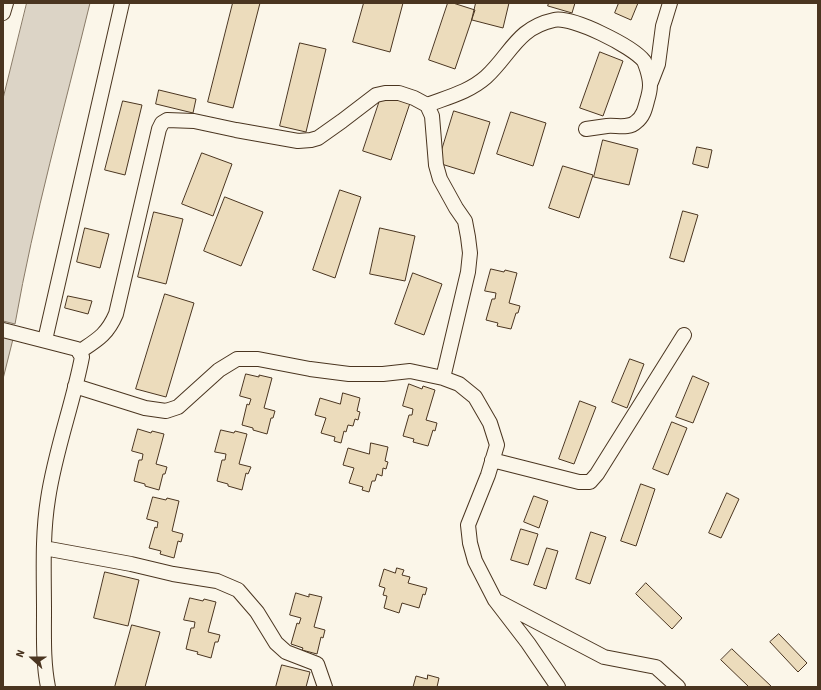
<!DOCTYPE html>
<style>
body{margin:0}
#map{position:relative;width:821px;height:690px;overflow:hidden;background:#fbf6e9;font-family:"Source Sans 3",sans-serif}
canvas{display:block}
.frame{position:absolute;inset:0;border:4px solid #4a3520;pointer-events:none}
.north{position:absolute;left:12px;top:638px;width:40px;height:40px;-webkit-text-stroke:3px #fbf6e9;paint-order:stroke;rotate:291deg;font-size:11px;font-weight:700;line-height:16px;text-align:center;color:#4a3520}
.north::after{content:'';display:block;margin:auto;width:14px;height:18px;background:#4a3520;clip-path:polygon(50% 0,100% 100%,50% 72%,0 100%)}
</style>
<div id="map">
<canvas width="821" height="690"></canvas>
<div class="frame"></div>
<div class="north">N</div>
</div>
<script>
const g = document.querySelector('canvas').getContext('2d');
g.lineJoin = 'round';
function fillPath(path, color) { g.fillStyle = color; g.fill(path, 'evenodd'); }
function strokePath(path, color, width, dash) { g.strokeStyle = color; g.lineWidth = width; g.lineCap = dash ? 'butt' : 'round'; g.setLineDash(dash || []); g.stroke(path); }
const water = new Path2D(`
 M27 3H90C64 110 34 216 15 324L3 321V99Z
 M3 337 13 339 3 379Z`);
const building = new Path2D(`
 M233 3H260L233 108 208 102Z
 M364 3H403L390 52 353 42Z
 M448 3H453L475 10 455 69 429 60Z
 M476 3H509L503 28 472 20Z
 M549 3H575L572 13 548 6Z
 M619 3H638L631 20 615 13Z
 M300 43 326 49 306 132 280 126Z
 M600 52 623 61 603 116 580 108Z
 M159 90 196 99 193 113 156 104Z
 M382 94 410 103 391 160 363 151Z
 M123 101 142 105 125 175 105 170Z
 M454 111 490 122 474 174 438 163Z
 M511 112 546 123 533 166 497 154Z
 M603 140 638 149 629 185 594 177Z
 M697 147 712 150 708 168 693 164Z
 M202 153 232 164 213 216 182 204Z
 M563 166 593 175 579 218 549 208Z
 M340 190 361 197 335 278 313 270Z
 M225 197 263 212 241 266 204 251Z
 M683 211 698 215 684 262 670 258Z
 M154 212 183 219 166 284 138 277Z
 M85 228 109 234 100 268 77 262Z
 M380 228 415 236 405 281 370 274Z
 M491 269 504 272 505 270 517 273 509 303 520 306 518 313H516L511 329 497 326 498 323 486 320 492 299H495L496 293 485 291Z
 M413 273 442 284 424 335 395 324Z
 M165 294 194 303 166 397 136 389Z
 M68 296 92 301 88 314 65 308Z
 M630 359 644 364 627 408 612 402Z
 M246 374 259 377V375L272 378 264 408 275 411 273 418H271L267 434 253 430V428L242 425 247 404 249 405 251 399 240 396Z
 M693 376 709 383 693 423 676 417Z
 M409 384 422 389 423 386 435 390 426 420 437 423 435 431 433 430 428 446 413 442 414 439 403 436 409 415H412L413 409 403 406Z
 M343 393 360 398 357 411 360 412 358 420 355 419 353 426 348 425 346 432 344 431 341 443 334 441 335 437 321 433 326 418 315 415 320 398 340 404Z
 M580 401 596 407 574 464 559 459Z
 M672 422 687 428 668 475 653 469Z
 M138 429 151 433 152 431 164 434 156 464 167 467 165 474H163L159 490 145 486V484L134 481 139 460H142L143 454 132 451Z
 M221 430 234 433 235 431 247 434 239 464 251 467 248 474 246 473 242 490 228 486V484L217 481 222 460H225L226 454 215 452Z
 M371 443 388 447 385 461 388 462 386 469 383 468 382 476 377 474 375 481H372L369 492 362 490 363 487 349 483 354 468 343 465 348 448 369 454Z
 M641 484 655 489 636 546 621 541Z
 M727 493 739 499 721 538 709 533Z
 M534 496 548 501 539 528 524 522Z
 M153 497 166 500 167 498 179 501 172 531 183 534 181 542 178 541 174 558 160 554 161 551 149 548 155 527 157 528 158 522 147 519Z
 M521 529 538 534 528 565 511 560Z
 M591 532 606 537 590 584 576 579Z
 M547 548 558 551 546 589 534 585Z
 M397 568 404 570 402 575 410 577 408 583 427 588 425 595 423 594 419 608 402 603 399 613 384 608 387 596 383 595 385 588 379 586 384 569 395 573Z
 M105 572 139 580 128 626 94 618Z
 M646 583 682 618 672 629 636 594Z
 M296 593 309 597V594L322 597 314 627 325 630 323 638 321 637 317 654 302 650 303 648 291 644 297 623 299 624 301 618 290 615Z
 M190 598 203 601 204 599 216 602 208 632 220 635 218 642H215L211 658 197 654 198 652 186 649 191 628H194L195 622 184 620Z
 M132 625 160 632 145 687H115Z
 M779 634 807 663 798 672 770 642Z
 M732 649 772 687H749L721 660Z
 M282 665 310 672 306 687H276Z
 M428 675 439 678 437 687H413L416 676 427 679Z`);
const street = new Path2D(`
 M3 13 6 3
 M651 82 658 64 663 26 670 3
 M427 105C448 97 469 92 486 77 511 54 517 28 554 20 572 16 632 46 644 61 645 63 646 66 647 69 651 82 651 88 647 101 645 109 643 117 636 122 629 129 616 125 607 126 600 127 593 128 586 129
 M3 330 77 349 82 357C73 404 55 451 48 499 42 536 44 574 44 611 44 636 43 662 48 687
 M45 340 122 3
 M79 352C97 340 107 335 116 314L159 129 162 123 167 120 194 121 236 130 298 141 311 140 318 138 342 121 376 95 385 93H399L414 98 427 105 432 116 436 165 440 179 456 208 465 221 468 237 470 253 468 272 443 378
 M75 386 145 408 166 411 178 407 219 370 237 359H258L310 369 349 374H383L410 371 443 378 459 384 475 397 490 423 497 445 488 475 468 525 470 543 475 561 495 600 528 643 558 687
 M492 460 579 482H590L597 474 684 335
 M44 548 131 564 173 574 217 581 238 590 257 612 276 643 286 652 317 664 325 687
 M499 602 604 657 656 667 678 687`);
fillPath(water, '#dcd4c6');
strokePath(water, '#887966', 1);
fillPath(building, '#ecdcbc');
strokePath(building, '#4a3520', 1);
strokePath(street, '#4a3520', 16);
strokePath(street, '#fbf6e9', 14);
</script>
